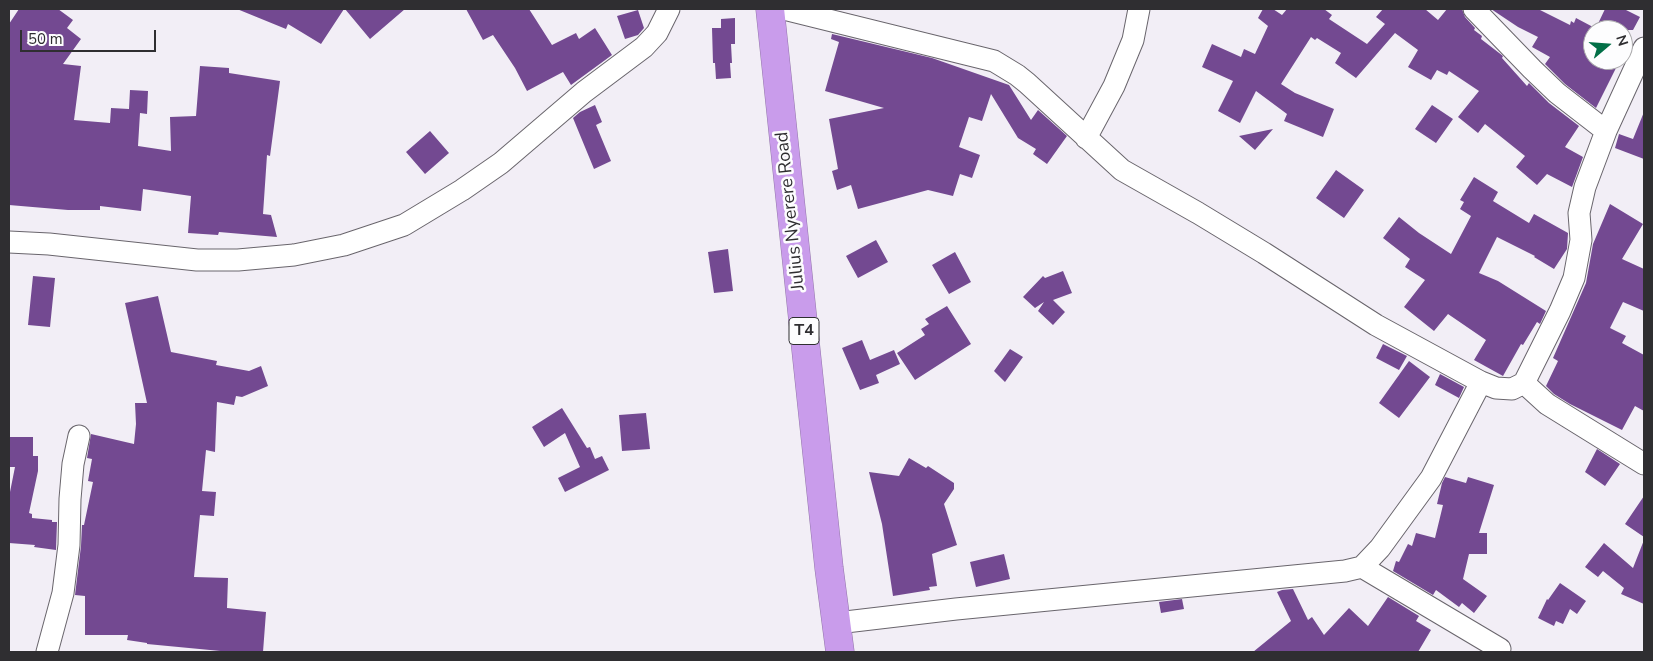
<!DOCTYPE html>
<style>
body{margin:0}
#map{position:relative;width:1653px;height:661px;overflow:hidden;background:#f2eef6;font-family:"Nunito Sans",sans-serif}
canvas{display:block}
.frame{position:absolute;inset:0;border:10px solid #2f2e31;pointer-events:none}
.north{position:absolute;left:1583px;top:20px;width:50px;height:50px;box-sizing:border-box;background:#fdfdfe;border:1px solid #abaaac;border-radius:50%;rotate:72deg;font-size:14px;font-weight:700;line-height:20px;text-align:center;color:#2f2e31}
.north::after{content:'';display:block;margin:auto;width:18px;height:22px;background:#026f47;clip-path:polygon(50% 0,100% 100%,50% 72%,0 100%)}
.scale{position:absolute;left:20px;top:30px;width:136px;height:22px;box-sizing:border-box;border:2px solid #2f2e31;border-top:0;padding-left:6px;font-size:15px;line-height:18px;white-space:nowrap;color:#2f2e31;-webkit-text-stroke:4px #fdfdfe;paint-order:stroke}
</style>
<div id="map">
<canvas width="1653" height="661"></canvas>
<div class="frame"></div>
<div class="north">N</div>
<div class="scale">50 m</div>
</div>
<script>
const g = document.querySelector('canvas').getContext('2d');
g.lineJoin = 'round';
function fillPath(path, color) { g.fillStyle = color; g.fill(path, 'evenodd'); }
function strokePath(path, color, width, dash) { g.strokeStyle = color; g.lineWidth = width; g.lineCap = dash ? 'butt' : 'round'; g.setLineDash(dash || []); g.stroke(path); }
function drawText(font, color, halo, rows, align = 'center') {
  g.font = font + ' "Nunito Sans",sans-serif'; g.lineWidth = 5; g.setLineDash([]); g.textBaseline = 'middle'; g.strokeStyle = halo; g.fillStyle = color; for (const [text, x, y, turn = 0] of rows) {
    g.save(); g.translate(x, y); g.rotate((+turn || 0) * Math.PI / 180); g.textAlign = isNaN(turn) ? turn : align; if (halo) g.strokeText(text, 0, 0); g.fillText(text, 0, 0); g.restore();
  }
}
const building = new Path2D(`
 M19 9H58L73 20 67 28 81 39 63 64 81 66 74 120 110 123 111 108 129 109 130 90 148 91 147 114 140 113 138 146 171 151 170 117 196 116 200 66 229 68V73L280 81 270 156 267 155 263 214 271 215 277 237 219 232 218 235 188 233 191 196 143 189 141 211 100 206V210H68L9 205V24Z
 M237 9H344L321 44 288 24 286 29Z
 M345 9H405L370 39Z
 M466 9H529L552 45 576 33 579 39 595 28 612 55 571 85 563 72 527 91 515 68 493 35 483 40Z
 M1263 9H1273L1282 15 1287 9H1324L1332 15 1329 19 1367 44 1385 24 1376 17 1383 9H1425L1438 20 1447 9H1462L1465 17 1475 28 1474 30 1482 36 1481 39 1503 56 1502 58 1527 86 1529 83 1549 103 1579 126 1565 147 1583 157 1572 187 1547 174 1537 185 1516 167 1525 156 1485 124 1478 133 1458 117 1479 91 1449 71 1447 75 1437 70 1431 80 1408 67 1418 50 1395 33 1356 78 1335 63 1341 53 1317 38 1315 40 1311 37 1281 84 1295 93 1334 109 1323 137 1284 121 1287 114 1256 91 1240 123 1218 111 1233 81 1202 67 1212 44 1241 57 1244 49 1255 54 1268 26 1258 18Z
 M1491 9H1538L1570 25 1571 21 1574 23 1576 18 1593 27V60H1620L1596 108 1565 84 1545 64 1550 57 1532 47 1538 37 1518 27Z
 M1605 9H1624L1640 17 1633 30H1595Z
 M638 10 644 28 638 35 625 39 617 16Z
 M735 18V44H731L732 63H730L731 78 716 79 715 63H713L712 28H721V19Z
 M832 34 932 58 1009 85 1031 120 1038 110 1067 136 1047 164 1033 154 1036 149 1018 138 991 94 982 121 969 117 959 147 980 155 972 178 960 174 953 196 928 190 858 209 851 185 837 190 832 171 838 169 829 119 884 108 825 91 839 42 831 39Z
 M595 105 602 122 596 125 611 161 594 169 573 118 580 112Z
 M1432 105 1453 119 1436 143 1415 129Z
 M1644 112V159L1615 148 1619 134 1633 139Z
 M1273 129 1255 150 1239 136Z
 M430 131 449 153 425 174 406 152Z
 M1336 170 1364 190 1344 218 1316 198Z
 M1474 177 1498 192 1493 201 1529 223 1534 214 1568 233 1567 249 1554 269 1534 257 1535 256 1497 237 1479 273 1498 281 1546 311 1540 324 1537 322 1523 345 1521 344 1503 376 1474 360 1486 340 1448 314 1434 331 1404 307 1425 280 1405 267 1410 259 1383 238 1399 217 1419 233 1451 254 1471 216 1460 209 1464 202 1460 200Z
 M1610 204 1643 224 1622 259 1644 269V311L1623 302 1610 328 1626 336 1622 343 1644 355V411L1635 406 1622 430 1570 404 1554 394 1546 386 1558 361 1553 358 1586 283 1593 244Z
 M876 240 888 262 858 278 846 256Z
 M728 249 733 291 714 293 708 252Z
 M955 252 971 282 949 294 932 265Z
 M1063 271 1072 293 1053 300 1065 312 1053 325 1038 311 1044 302 1035 308 1023 297 1043 276 1045 278Z
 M33 276 55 278 50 327 28 325Z
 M158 296 171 352 217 361 216 365 249 371 261 366 268 386 242 397 236 396 234 405 217 402 215 452 206 450 202 491 216 492 214 516 200 515 194 577 228 578 227 608 266 612 263 652H231L147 644V643L127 640 128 635H85V596L75 595 81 546 82 525H84L93 482 88 481 92 459 87 458 91 434 134 444 136 424 135 403H147L125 303Z
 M947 306 971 344 915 380 897 353 925 335 921 329 929 324 925 319Z
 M862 340 870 360 894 350 900 364 876 375 879 383 860 390 842 348Z
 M1383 344 1407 356 1399 370 1376 358Z
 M1010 349 1023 357 1005 382 994 371Z
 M1409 361 1430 377 1399 418 1379 403Z
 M1440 374 1464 387 1459 398 1435 385Z
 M562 408 587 448 590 447 595 459 602 456 609 470 565 492 558 478 580 467 565 433 544 447 532 427Z
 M646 413 650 449 622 451 619 415Z
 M9 437H33V456H38V471L29 513 32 514V518L52 520V522H57L56 550 34 547 35 545 9 543V497L15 467H9Z
 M1597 449 1620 464 1605 486 1585 472Z
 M909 458 926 468 928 466 954 483V489L944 504 957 545 932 554 937 586 929 587 930 590 893 596 882 524 869 472 899 476Z
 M1445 477 1466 483 1468 477 1494 485 1479 533H1487V554H1469L1463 579 1487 596 1474 613 1462 603 1459 607 1436 590 1433 595 1393 571 1396 561 1399 562 1408 544 1412 546 1416 533 1435 538 1443 505 1437 504 1442 483Z
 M1644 496V537L1625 524Z
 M1644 540V604L1621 594 1624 588 1603 571 1598 577 1585 567 1604 543 1633 568Z
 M1004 554 1010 579 976 587 970 562Z
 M1560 583 1586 601 1577 614 1570 609 1563 624 1556 621 1554 626 1538 618 1547 599 1548 600Z
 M1293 589 1308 620 1312 617 1324 635 1349 608 1368 626 1388 597 1419 616 1416 621 1431 630 1418 652H1253L1291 621 1277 592 1282 590Z
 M1182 599 1184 609 1161 613 1159 602Z`);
const minor = new Path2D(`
 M784 9 994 61 1017 75 1027 83 1122 170 1198 213 1264 253 1376 325 1481 382 1496 388 1512 389 1524 383 1560 311 1574 278 1581 240 1579 213 1585 187 1606 131 1644 48
 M1474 9 1532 69 1557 93 1606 131
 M1086 138 1114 86 1133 40 1139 9
 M9 242 49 244 197 260H238L294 255 344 245 404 225 462 190 501 163 584 92 644 47 657 33 669 9
 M1524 383 1547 404 1644 464
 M1362 567 1500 649
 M837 623 956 609 1345 571 1362 567 1380 548 1431 478 1481 382
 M47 652 63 593 69 545 70 499 73 464 79 436`);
const highway = new Path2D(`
 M770 9 829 568 840 652`);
const shields = [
 [804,331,30]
];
const shieldNames = [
 ["T4",804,331]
];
const streetNames = [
 ["Julius Nyerere Road",791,211,-96]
];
fillPath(building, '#734991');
strokePath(minor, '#69656c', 23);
strokePath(highway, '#9376aa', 29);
strokePath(minor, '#fff', 21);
strokePath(highway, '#c99ceb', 28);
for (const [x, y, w] of shields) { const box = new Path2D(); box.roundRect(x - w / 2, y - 13.5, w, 27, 4); g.fillStyle = '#fdfdfe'; g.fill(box); strokePath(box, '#2f2e31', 1); }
drawText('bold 16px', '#2f2e31', null, shieldNames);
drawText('18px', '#2f2e31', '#fdfdfe', streetNames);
</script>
